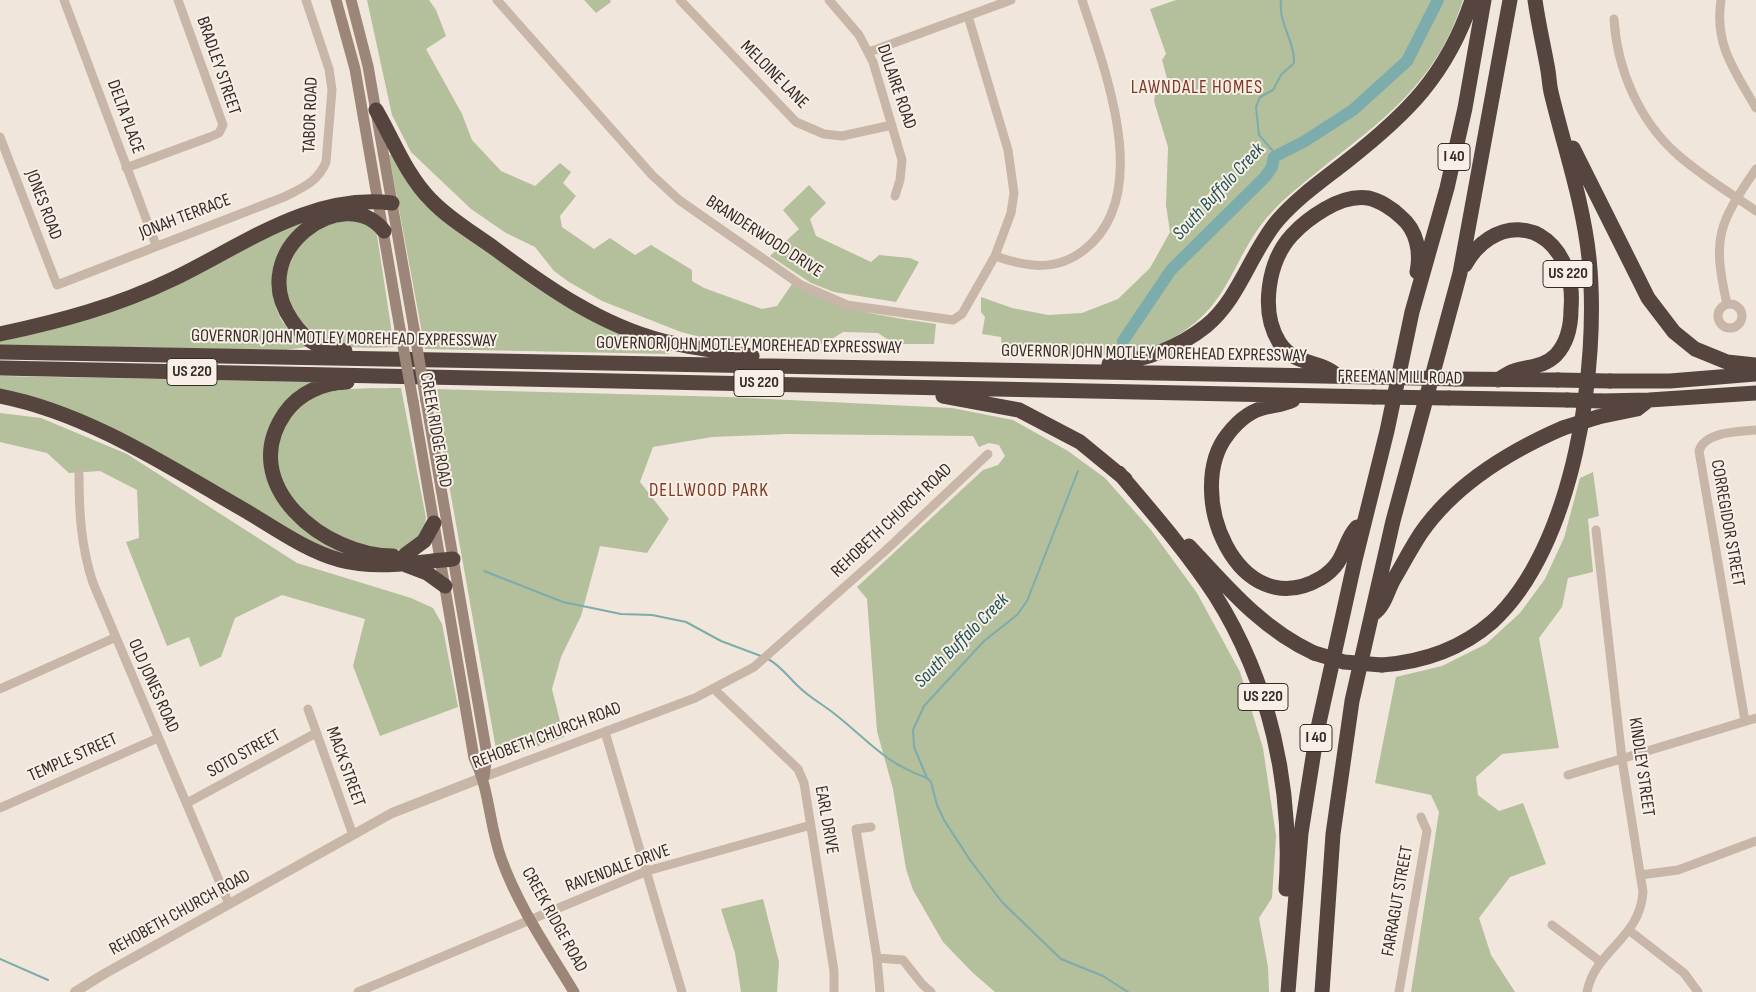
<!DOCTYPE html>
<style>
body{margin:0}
canvas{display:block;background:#f1e6db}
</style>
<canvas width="1756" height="992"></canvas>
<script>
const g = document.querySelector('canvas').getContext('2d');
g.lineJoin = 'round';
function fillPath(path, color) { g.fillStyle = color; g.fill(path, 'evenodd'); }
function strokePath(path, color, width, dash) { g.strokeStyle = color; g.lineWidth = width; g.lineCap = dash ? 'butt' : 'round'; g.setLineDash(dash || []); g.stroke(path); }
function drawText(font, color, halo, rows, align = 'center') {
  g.font = font + ' "Sofia Sans Condensed",sans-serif'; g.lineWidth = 4; g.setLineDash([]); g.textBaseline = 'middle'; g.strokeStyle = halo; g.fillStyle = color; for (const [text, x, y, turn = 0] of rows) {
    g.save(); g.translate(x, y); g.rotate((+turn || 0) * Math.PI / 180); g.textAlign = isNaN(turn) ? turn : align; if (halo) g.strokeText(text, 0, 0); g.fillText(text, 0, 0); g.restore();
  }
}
const green = new Path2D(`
 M367 0H429L436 10 446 36 426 49 462 114 472 140 501 171 535 186 560 163 571 172 563 183 576 196 560 216 562 227 594 249 610 238 635 255 651 245 692 270V281L704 288 762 309 777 306 792 284C839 311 884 316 936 324L934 344H895L878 333 843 332 824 344 712 340 681 332 602 301 569 282 554 271 535 247 506 233 471 209 411 152 392 115Z
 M584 0H610L611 2 596 13Z
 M1176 0H1463C1437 81 1386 118 1322 168 1305 182 1286 196 1271 213 1233 254 1232 303 1178 335 1127 365 1060 355 1003 354L1001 337 982 334 985 317 981 312V297L1012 308 1048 315 1082 313 1118 299 1150 268 1170 232 1166 205 1168 147 1154 101 1155 95 1170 89 1162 60 1166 54 1150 9Z
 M393 154 403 172 548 291 669 347V354L425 349 389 155Z
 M809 185 826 203 810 219 816 236 871 262 879 255 910 258 919 262 896 302 834 292 811 283 770 256 799 229 783 210Z
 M333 211C319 223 287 246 278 259 267 275 273 304 281 319 286 330 304 339 306 347L286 350 0 345V339L28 334 282 229Z
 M348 218 369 225 377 235 394 347C370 348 316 351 302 328 294 315 288 299 282 286 299 241 300 233 348 218Z
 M0 376 315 382 279 412 273 491 364 559 312 544 132 440 0 393Z
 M401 388 426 518C419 585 315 533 293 501 288 495 276 470 276 463 276 457 278 450 278 444 285 382 355 389 401 388Z
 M432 389 728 397 952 408 1013 420 1068 451 1105 478 1151 530 1197 593 1240 672 1263 748 1276 836 1272 898 1259 918 1268 967 1269 992H995L973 973 943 942 913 890 906 869 893 789 877 731 867 599 857 587 983 470 998 465 1005 456 999 445 989 443 979 447 973 436 787 434 712 437 653 447 640 482 669 519 647 553 600 546 581 616 561 657 552 689 564 737 508 757 500 755 496 749Z
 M0 413 41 418 127 454 297 563 411 598 433 608 442 624 458 707 380 736 353 666 365 619 282 595 235 618 221 657 200 667 189 637 167 646 126 542 139 538 137 490 100 471 69 473 47 453 0 442Z
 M1593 472 1599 516 1588 519 1593 572 1568 578 1562 607 1539 638 1559 748 1502 754 1476 777 1478 795 1499 811 1523 803 1546 864 1510 877 1479 918 1491 955 1515 992H1411L1439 812 1431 795 1375 783 1396 677 1442 666 1486 644 1520 613 1545 579 1564 538 1580 478Z
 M763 899 779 962 777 992H741L735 953 721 909Z`);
const stream = new Path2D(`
 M1274 157 1272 150 1259 135 1256 107 1260 97 1273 90 1281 75 1294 63C1295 41 1278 23 1281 0
 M1078 471 1027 601 1017 615 984 641 924 706 913 730 914 747 927 778 931 782 937 805 944 820 970 860 1002 902 1061 959 1103 976 1128 992
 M484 571 563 602 621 614 652 615 686 622 721 641 761 656
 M768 659C781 666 788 677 799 687 810 698 824 705 836 715 870 742 883 762 927 778
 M0 959 48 980`);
const river = new Path2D(`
 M1123 341 1171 270 1265 177 1272 167 1274 157 1305 141 1353 110 1407 61 1438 0`);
const minor = new Path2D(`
 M64 0 156 245
 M497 0 652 175 679 200 801 285 847 305 953 320 962 314 995 256 1011 213 1014 193 1008 150 968 16
 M680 0 796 122 824 134 842 136 892 125
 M829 0 859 35 873 62 902 160 900 180 895 196
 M1721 0C1714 45 1735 71 1756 108
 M1614 19C1617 69 1639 121 1678 155 1702 176 1730 193 1756 211
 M869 52 1011 0
 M0 137 57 285 284 197C302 188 318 182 326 162L332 90 329 69 306 0
 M126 168 210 137 219 133 223 125 178 0
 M995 256C1026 267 1056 272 1084 250 1155 195 1104 68 1082 0
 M1727 304C1712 237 1718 225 1756 169
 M1718 316a12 12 0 1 1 24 0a12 12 0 1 1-24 0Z
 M79 474C79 512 81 547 93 583L229 904
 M0 689 114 638
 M714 689 798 769 804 783 834 971V992
 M308 709 353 835
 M1745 721 1699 451C1705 431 1739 432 1756 430
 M605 732 682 992
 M1568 775 1756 718
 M484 777 695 698 754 667 885 551 988 454
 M187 803 316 733
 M0 808 158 738
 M871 827 856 829 877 958
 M1640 875 1678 870 1756 841
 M1552 925 1601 962
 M1630 931 1684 973 1698 992
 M358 992 647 871 811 825
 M880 992 877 958 903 960 922 984 931 992
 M1399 992 1427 831 1421 817
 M1587 992C1595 950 1640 939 1643 892L1622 759 1596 530`);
const tertiary = new Path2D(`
 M75 992 104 974 392 813 484 777`);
const secondary = new Path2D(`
 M336 0 355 69 400 329
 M351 0 368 66 414 329
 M413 401 474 758C490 790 489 825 501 858 518 906 548 949 574 992
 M426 401 487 755 484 777`);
const motorway = new Path2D(`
 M376 110C393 139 406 175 431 200 449 219 473 233 494 248 545 286 600 325 663 341 692 348 722 352 752 356
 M1573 148 1648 298 1674 332 1695 349 1727 362 1756 365
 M1465 265C1491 218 1548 216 1567 271 1571 282 1572 297 1571 309 1571 326 1568 342 1556 355 1544 367 1530 366 1514 371 1509 372 1503 377 1498 380
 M0 334C61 321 117 306 173 279 242 246 311 193 392 203
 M345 351C319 348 307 343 292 321 243 251 345 180 384 231
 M0 352 1375 377
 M1109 364C1146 360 1177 349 1206 326 1240 298 1250 253 1278 220 1298 197 1323 180 1347 161 1407 114 1447 75 1472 0
 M0 368 1374 397
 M1334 373C1319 360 1294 366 1279 342 1260 311 1268 261 1292 235 1302 224 1313 216 1325 209 1337 202 1353 196 1368 198 1379 200 1393 209 1401 217 1417 230 1421 253 1417 272
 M1456 379 1558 380
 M1610 381H1670L1756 374
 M347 382C322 383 299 393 285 413 235 485 325 556 393 556
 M0 396C88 413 169 467 246 511 276 529 307 551 340 560 377 570 416 562 453 559
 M943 396 1019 410 1080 442 1125 479
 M1449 398 1567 400
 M1293 400C1285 404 1276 405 1267 407 1251 410 1238 421 1228 434 1182 491 1238 627 1321 578 1347 562 1342 543 1357 527
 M1601 401 1649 400 1756 393
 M1598 417 1637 409 1646 402
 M1119 473C1152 512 1187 552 1215 595 1270 682 1293 787 1286 889
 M1189 546C1227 587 1262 629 1314 653
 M405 555 424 541 434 523
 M406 565 427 573 445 586
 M1373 614C1385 606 1387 591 1394 579 1403 564 1411 548 1421 533 1455 484 1510 451 1563 428
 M1382 665C1422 662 1461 649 1492 622 1575 547 1600 364 1589 258 1583 201 1564 147 1551 92 1549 83 1549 74 1547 65 1543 43 1538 22 1535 0
 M1288 992 1301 833 1317 732 1355 560 1387 431 1412 312 1447 188 1465 108 1484 0
 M1322 992 1333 834 1352 701 1393 521 1460 273 1510 0`);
const secondaryBridge = new Path2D(`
 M400 329 413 401
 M414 329 426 401`);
const motorwayBridge = new Path2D(`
 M1375 377 1456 379
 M1558 380 1610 381
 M1374 397 1449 398
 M1567 400 1601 401
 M1563 428 1598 417
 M1314 653 1344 662 1382 665`);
const shields = [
 [1454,157,32],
 [1568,274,50],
 [192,372,50],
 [759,383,50],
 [1263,697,50],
 [1316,738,32]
];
const shieldNames = [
 ["I 40",1454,157],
 ["US 220",1568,274],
 ["US 220",192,372],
 ["US 220",759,383],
 ["US 220",1263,697],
 ["I 40",1316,738]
];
const streetNames = [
 ["BRADLEY STREET",218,66,71],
 ["MELOINE LANE",774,75,45],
 ["DULAIRE ROAD",896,87,71],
 ["TABOR ROAD",311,115,-88],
 ["DELTA PLACE",125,117,70],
 ["JONES ROAD",43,205,69],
 ["JONAH TERRACE",185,217,-21],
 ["BRANDERWOOD DRIVE",764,237,33],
 ["GOVERNOR JOHN MOTLEY MOREHEAD EXPRESSWAY",344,339,1],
 ["GOVERNOR JOHN MOTLEY MOREHEAD EXPRESSWAY",749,346,1],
 ["GOVERNOR JOHN MOTLEY MOREHEAD EXPRESSWAY",1154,354,1],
 ["FREEMAN MILL ROAD",1400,378,1],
 ["CREEK RIDGE ROAD",435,430,80],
 ["REHOBETH CHURCH ROAD",892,521,-43],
 ["CORREGIDOR STREET",1727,523,80],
 ["OLD JONES ROAD",153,686,66],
 ["REHOBETH CHURCH ROAD",547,736,-21],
 ["SOTO STREET",244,754,-29],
 ["TEMPLE STREET",73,758,-24],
 ["MACK STREET",345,767,70],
 ["KINDLEY STREET",1641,767,82],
 ["EARL DRIVE",826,820,80],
 ["RAVENDALE DRIVE",618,869,-20],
 ["FARRAGUT STREET",1398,901,-80],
 ["REHOBETH CHURCH ROAD",180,913,-29],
 ["CREEK RIDGE ROAD",554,920,61]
];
const neighbourhoodNames = [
 ["LAWNDALE HOMES",1197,88],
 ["DELLWOOD PARK",709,491]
];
const waterNames = [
 ["South Buffalo Creek",1219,192,-47],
 ["South Buffalo Creek",962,641,-45]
];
fillPath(green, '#b4bf9c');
strokePath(stream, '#7cacac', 2);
strokePath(river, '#7cacac', 12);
strokePath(minor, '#c8b6a8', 9);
strokePath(tertiary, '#c8b6a8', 10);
strokePath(secondary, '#9c8579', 11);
strokePath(motorway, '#56453f', 15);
strokePath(secondaryBridge, '#9c8579', 11);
strokePath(motorwayBridge, '#56453f', 15);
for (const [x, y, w] of shields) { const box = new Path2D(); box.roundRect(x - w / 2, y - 13.5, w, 27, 4); g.fillStyle = '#f8f0e7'; g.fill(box); strokePath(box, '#352c28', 1); }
drawText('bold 16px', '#352c28', null, shieldNames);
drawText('18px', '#352c28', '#f8f0e7', streetNames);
g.letterSpacing = '1px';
drawText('19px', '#803825', '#f8f0e7', neighbourhoodNames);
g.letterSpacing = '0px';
drawText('italic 19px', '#1f5355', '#f8f0e7', waterNames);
</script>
